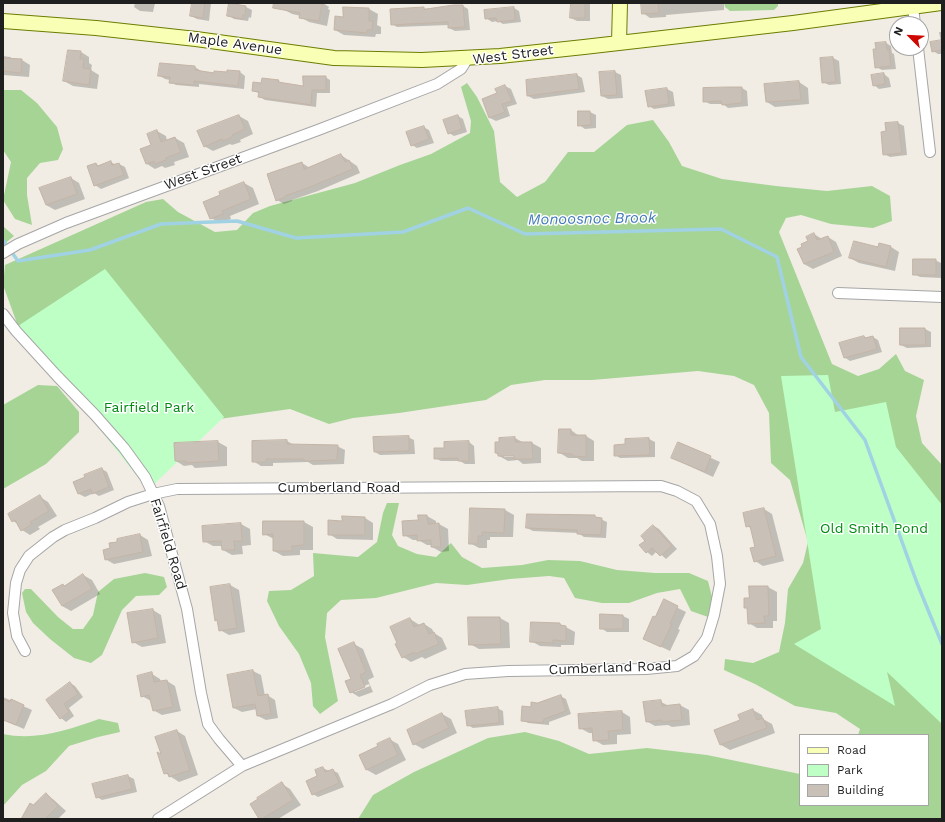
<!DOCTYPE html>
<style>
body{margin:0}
#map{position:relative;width:945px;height:822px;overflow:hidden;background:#f1ede5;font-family:"Work Sans",sans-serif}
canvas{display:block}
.frame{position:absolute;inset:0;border:4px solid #1f1f1f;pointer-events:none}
.legend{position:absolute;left:799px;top:734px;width:130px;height:72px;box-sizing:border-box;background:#fff;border:1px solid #a5a5a5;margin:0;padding:5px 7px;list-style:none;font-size:12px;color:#1f1f1f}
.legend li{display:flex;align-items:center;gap:8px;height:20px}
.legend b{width:20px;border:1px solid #a5a5a5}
.north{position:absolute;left:889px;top:16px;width:40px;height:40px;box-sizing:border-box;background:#fff;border:1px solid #a5a5a5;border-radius:50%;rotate:294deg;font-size:11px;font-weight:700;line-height:16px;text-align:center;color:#1f1f1f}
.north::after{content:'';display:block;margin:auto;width:14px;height:18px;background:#cf0700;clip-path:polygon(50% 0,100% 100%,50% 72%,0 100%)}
</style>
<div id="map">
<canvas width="945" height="822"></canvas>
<div class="frame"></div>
<ul class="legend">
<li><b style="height:5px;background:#f9ffb5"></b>Road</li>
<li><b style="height:11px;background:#beffc5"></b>Park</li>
<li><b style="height:11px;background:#c9c0b7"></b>Building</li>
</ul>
<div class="north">N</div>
</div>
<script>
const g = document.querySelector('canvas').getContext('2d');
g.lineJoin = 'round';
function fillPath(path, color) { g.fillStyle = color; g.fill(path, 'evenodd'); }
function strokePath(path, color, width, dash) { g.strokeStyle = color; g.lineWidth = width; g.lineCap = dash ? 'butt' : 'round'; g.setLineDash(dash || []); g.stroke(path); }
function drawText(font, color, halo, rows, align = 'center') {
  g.font = font + ' "Work Sans",sans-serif'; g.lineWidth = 3; g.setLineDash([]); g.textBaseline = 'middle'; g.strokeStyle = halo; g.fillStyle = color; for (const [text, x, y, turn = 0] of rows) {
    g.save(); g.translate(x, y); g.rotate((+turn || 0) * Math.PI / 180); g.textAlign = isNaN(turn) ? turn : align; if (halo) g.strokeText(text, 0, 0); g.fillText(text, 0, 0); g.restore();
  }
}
const forest = new Path2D(`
 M724 3H778V6L774 10 730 11 725 7Z
 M467 83 477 97 494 131 500 182 517 197 545 182 568 152H594L627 125 653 120 669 142 682 166 722 179 776 186 827 191 872 186 890 196 892 221 873 228 831 224 801 215 786 218 779 232 832 364 858 376 879 369 896 354 905 371 924 380 916 416 922 443 942 465V819H358L373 795 414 772 488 738 525 732 559 741 589 754 647 748 707 755 800 774V805H928V735H858L860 729 836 713 795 706 755 684 724 670 725 659 753 663 779 652 785 623 788 589 803 563 808 542 790 480 771 463 769 413 754 385 734 376 698 371 592 380H545L511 385 486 400 399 413 353 418 329 424 290 409 170 426 18 326 3 285 5 265 146 202 163 199 178 212 215 232 237 230 253 213 270 206 355 183 400 165 431 154 470 133 471 121 461 87Z
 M3 90H21L37 103 57 127 63 149 58 160 40 163 27 178V195L32 225 15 219 3 200 11 162 3 150Z
 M3 226 14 236 3 245Z
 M38 385 57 386 79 412V432L46 464 3 489V405Z
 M387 503H399L392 535 398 546 417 554 436 557 451 543 462 557 482 568 522 565 548 560 580 561 617 570 655 573H689L708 581 712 597 708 617 691 611 680 589 657 593 629 603H602L575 598 564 578 549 576 510 579 467 585 436 583 376 598 341 600 327 613 325 637 338 701 320 714 313 706 311 683 299 654 279 626 267 601 269 591 291 590 314 576 313 553 358 557 377 542 383 513Z
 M145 573 164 577 167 587 159 595 136 596 122 610 102 655 91 663 74 658 50 639 33 623 26 612 22 593 25 589H31L58 617 73 629H83L93 615 98 592 114 579Z
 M99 719 118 723 120 732 98 737 69 746 46 771 22 785 3 806V734C36 741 68 730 99 719Z`);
const park = new Path2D(`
 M105 269 224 417 148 490 18 326Z
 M828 375 835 412 886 402 896 447 942 505V724L887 672 895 706 794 644 821 629 781 376Z`);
const shadow = new Path2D(`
 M135 3H155L153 12 140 11 134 7Z
 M193 3H211L209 21 197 19 191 16Z
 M284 3H323L329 7 328 9 330 10 327 26 309 22 300 17 301 16 292 14 283 9Z
 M568 3H590V21H577L571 18 572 4Z
 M642 3H724V10L666 15V17L650 18 643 13Z
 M230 4 246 7 252 10 251 18 249 17 248 21 234 19 228 15Z
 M463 6 468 9 470 30 455 31 449 28V25L397 27 392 24 391 10 424 8 427 10Z
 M514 8 519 11 521 22 503 24 498 21 492 22 486 18Z
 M369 9 378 14 377 25 381 27V34H376L375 37 344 35 335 30Z
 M939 32H942V54H938L933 51 941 42Z
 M886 43 891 46 892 53 894 54 896 69 882 70 876 67Z
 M81 52 89 57V63L92 65 91 70 99 75 97 89 73 86 64 81Z
 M3 56 10 57 15 60H22L30 65 29 77 3 75Z
 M833 58 839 61 841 84 829 85 823 82 821 59Z
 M195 67 201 71 200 72 214 74 240 72 245 76 244 89 199 84V87L176 85 170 82V80L165 79 160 76Z
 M615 72 621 75 623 98 608 99 602 96 601 73Z
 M884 74 889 78 891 87 879 89 874 85Z
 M577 75 582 78 585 92 534 99 528 96Z
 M325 77 330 80V93H317L316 107 265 100 260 97V94L253 90 262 84 278 81 284 84 304 87Z
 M799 82 808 88 809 104 775 107 767 102Z
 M505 86 511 89 517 104 507 107 510 116 496 121 490 118 483 100 498 94Z
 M742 88 747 91 748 106 728 108 723 104H710L704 101Z
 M667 89 673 92 675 106 654 109 649 106Z
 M579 112H590L596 115V128L585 129 579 125Z
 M239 116 248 121 253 134 240 140 241 142 232 145 230 144 213 151 204 146Z
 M458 116 463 119 467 132 454 136 449 133Z
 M898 123 904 126 907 155 890 157 884 154 887 132Z
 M423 127 429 130 434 143 417 148 412 145Z
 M157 131 166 136 167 141 175 138 184 143 189 157 174 162 175 165 165 168 162 166 155 169 147 164Z
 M341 155 357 166 360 173 318 191 292 200V201L284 204 277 200 302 163 310 168Z
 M111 162 116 165 119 164 125 167 129 178 101 189 95 185 96 164 100 166Z
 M71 178 79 183 85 199 55 210 46 205Z
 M244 183 253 188 259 204 230 216 231 219 220 223 211 218 222 196Z
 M814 234 822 239 828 237 836 242 842 256 813 269 804 264V247Z
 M891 247 899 252 895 271 859 263 850 258Z
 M935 260 941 263V278L920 277 914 274Z
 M901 329H925L931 332V347L907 348 901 345Z
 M864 337 867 338 873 337 878 340 882 352 850 361 844 357Z
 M571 430 579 436H586L594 441V461H582L577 458H568L560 453Z
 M408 437 414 440 415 454 380 455 375 452Z
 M515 438 524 443H532L541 448V463L523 464 518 460 508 461 499 456 496 453 500 443ZM504 455H519V457H504Z
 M649 439 655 442V457L620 458 615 455 626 445Z
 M287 441 294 445 337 446 345 450 344 464 313 465 308 462 273 463V466H261L253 461V442Z
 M218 442 227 447V466L195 468 192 465 184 466 176 461Z
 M469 442 474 446 475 464H465L460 461H441L435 458 445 449Z
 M678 443 720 462 713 477 672 458Z
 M102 469 107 472 114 490 99 496 94 493 85 497 79 494Z
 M40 497 48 502 57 516 38 527 40 529 30 535 22 530 18 524 13 521Z
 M764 509 772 514 784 561 763 566 755 561 756 547 752 529 747 526Z
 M505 510 514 515 513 537H490V540H487V548H479L470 543Z
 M419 516H427L436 521V524H439L448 529 449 551 441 552 432 547V545H427L418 540H413L404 535 419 521Z
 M594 516 607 522 606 538 584 537 578 533 533 531 527 528Z
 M365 518 373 523V540L337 539 329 534 342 522Z
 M304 522 313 527V550H300V555L283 556 274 551V539L264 534Z
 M241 524 250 529 251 545 242 546 243 554 232 555 223 550V546H213L204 541Z
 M654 526 659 529 677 549 666 559 657 551 652 556 647 552 646 541Z
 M140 535 148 540 152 556 114 564 105 559 111 549 119 543Z
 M83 575 92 580 100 594 71 611 62 606 63 585 65 586Z
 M230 585 239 590 245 632 229 635 220 630 219 622 216 620 211 588Z
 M768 587 777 592V621H773V628H757L749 623 748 609 745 607 750 599Z
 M664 601 686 612 678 629 680 630 670 651 653 643Z
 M153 610 161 615 166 643 142 647 133 642Z
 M601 616H623L629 619V632H607L601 628Z
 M469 618H500L509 623 510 648 479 649 470 644Z
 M410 619 418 624 420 626 424 624 432 629 434 633 442 638 447 649 425 659 422 657 411 662 403 657Z
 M560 624 575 632 574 645H561V647L540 646 531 641Z
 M354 644 363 649 374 677 368 680 373 692 359 697 351 692ZM369 684 370 686 355 692V690Z
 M253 671 261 675 265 696 267 695 275 700 278 718 266 720 258 716 257 709 242 712 234 708Z
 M152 674 160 679 161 682 167 681 175 686 181 711 162 715 153 710 151 701 142 696Z
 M70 683 75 686 83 697 69 708 74 716 66 722 61 718 47 700Z
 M560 696 566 699 571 714 549 722V725L528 723 522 720 532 708 537 704Z
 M3 697 32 710 24 729 3 720Z
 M661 702 669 706 680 705 689 710 690 725 672 727 668 725 655 726 646 721Z
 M497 708 503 711 504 725 473 728 468 725Z
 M753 710 762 715 763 719 772 724 775 733 730 750 721 745 716 730 741 721Z
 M622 712 630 717 631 734 617 735V744L603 745 594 740V733H589L580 728Z
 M442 714 451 719 457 733 423 749 414 744Z
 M177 731 185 736 198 775 179 782 165 773 163 756Z
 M389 739 398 744 406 760 376 775 367 770 360 756 379 747Z
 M323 768 329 771 332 770 338 773 344 787 318 797 313 794Z
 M128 776 134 779 137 792 102 800 97 797Z
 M282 784 290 789 301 805 278 819H260Z
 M46 794 54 800 66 811 58 819H22Z`);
const stream = new Path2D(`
 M3 240 18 261 90 250 161 224 237 221 296 238 403 232 468 208 525 234 721 229 777 257 801 357 865 440 917 583 942 644`);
const building = new Path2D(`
 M192 3H205L203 18 190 16Z
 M229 3 246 6 245 15H243V19L227 16Z
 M274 3H315L322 4 319 21 299 18 300 13 273 8Z
 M571 3H585V18H570Z
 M641 3H658L659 13 642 14Z
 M454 5H463L465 27 448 28V22L391 25 390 9 424 7V9Z
 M343 7 369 8V21H373L372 30H367V33L334 30 335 16 343 17Z
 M514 7 515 20 497 22 496 18 485 19 484 10Z
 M942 40V50L932 52 930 42Z
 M886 42 887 50 889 49 891 66 875 68 873 49H876L875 43Z
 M68 50 81 51 80 59H84L83 68 91 69 89 85 63 81Z
 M833 57 836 82 822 83 820 58Z
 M3 58 22 59 21 73 3 71Z
 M160 63 195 66V70L214 73V71L227 72V70L240 71 238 86 194 81V85L169 83 170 77 158 76Z
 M615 71 617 95 601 96 599 72Z
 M884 73 885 84 873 86 871 75Z
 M577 74 579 89 527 96 526 80Z
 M303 76H326V90H312L311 105 258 97 259 92 252 91 253 82 261 83 262 78 279 80 278 82 303 86Z
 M799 81 801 100 766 102 764 84Z
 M505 85 512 101 502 104 505 112 489 118 482 99 497 93 495 89Z
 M728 87H742V103L722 105 721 101 703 102V88Z
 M667 88 669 104 648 107 645 91Z
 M578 111H590L591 125 578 126Z
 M239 115 245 129 232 135V137L223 141 222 139 204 147 197 131Z
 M458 115 462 129 448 134 443 120Z
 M898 122 902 153 883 155 881 132 886 131 885 123Z
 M424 126 429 139 411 146 406 132Z
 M157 130 161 142 175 137 181 152 166 158V160L155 164 154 161 146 164 140 149 151 145 147 134Z
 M341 154 345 162 349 160 353 169 310 187 285 196V197L276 201 267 174 302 162 304 169Z
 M111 161 112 165 119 163 124 175 94 186 87 166 96 163 97 166Z
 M71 177 77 194 46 205 39 188Z
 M244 182 251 199 222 211 223 214 210 219 203 202 220 195 219 192Z
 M814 233 817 240 828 236 834 252 804 264 797 249 802 247 801 244 808 241 806 237Z
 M854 241 878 247 879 243 891 246 886 267 849 258Z
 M913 259H936V275H913Z
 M900 328H925L926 345H900Z
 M864 336 865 338 873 336 877 349 844 358 839 343Z
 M559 429H571V435H586V457L572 456V454L558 453Z
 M409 436V451L374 452 373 437Z
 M515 437V442H532L533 459H514V456H498V453H495V442H499V438Z
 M649 438 650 455 614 456V445L625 444V439Z
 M287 440V444L338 445 337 460 304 461V459H266V462H252V441Z
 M218 441 219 461 186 463V461H175L174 443Z
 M469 441V461H458V458L434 459V448H444V442Z
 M678 442 711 456 705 472 671 458Z
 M102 468 109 487 92 494 91 489 78 494 73 482 85 477 84 475Z
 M40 495 49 511 30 522 32 524 21 531 15 520 12 522 8 514Z
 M470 508 505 509 504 533 482 532V536H478V544H469Z
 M764 508 776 556 754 562 750 548 755 547 750 526 746 527 743 513Z
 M527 514 595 515V517L602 518 601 535 577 534V530L526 528Z
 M418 515H427L428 524 439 523 441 547H431V540L417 541V535L403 536 402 521 418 520Z
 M342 516 365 517V535H328V520L342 521Z
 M263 521H304V545L292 546V551H273V534L263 535Z
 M241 523 242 541H234L235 550H222L221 541 203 542 202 526Z
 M653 525 672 546 660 556 652 548 646 553 639 545 645 541 641 536Z
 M140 534 143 552 105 560 103 550 110 548 109 543 117 542V539Z
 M83 574 92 589 62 606 52 590 63 584 64 586Z
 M230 584 237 628 219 631 217 620 215 621 210 587Z
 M749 586H768L769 616H764L765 623 748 624 747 608H744V598H749Z
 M664 599 678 606 670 624H672L661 647 643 639 653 616 655 617Z
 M153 609 158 638 132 643 127 613Z
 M600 614 623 615V629H600Z
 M468 617H500L501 644 469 645Z
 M410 618 414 627 424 623 429 634 434 632 439 644 415 654 414 652 402 658 395 644 397 643 390 627Z
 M531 622 560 623V625L566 626V641L553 640V643L530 642Z
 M354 642 366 672 360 675 365 687 350 693 345 681 351 679 338 649Z
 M253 670 258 696 268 694 271 714 257 716 255 704 233 708 227 675Z
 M152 672 154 682 167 680 173 707 153 711 149 695 141 697 137 676Z
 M70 682 78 694 64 704 69 712 60 719 46 700Z
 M561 695 566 711 544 719 543 723 521 721 522 706 531 707V702L537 703Z
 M3 699 10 702 11 699 24 705 16 725 3 720Z
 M661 700 662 706 680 704 682 720 662 722V720L646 722 643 702Z
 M498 707 499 723 467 726 465 711Z
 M753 709 757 720 763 718 767 728 720 745 714 730 740 720 738 715Z
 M622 711 623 730 608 731 609 740 593 741 592 728 579 729 578 714Z
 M442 713 449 728 413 745 407 730Z
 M177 730 190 770 169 777 168 773 164 774 157 752 161 754 155 737Z
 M390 738 398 755 366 770 359 755 378 746 377 744Z
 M323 767 325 772 333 769 339 783 312 795 306 781 317 776 315 770Z
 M128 775 132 789 96 798 92 784Z
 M282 782 293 800 262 819H259L250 804 258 799 257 798Z
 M46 793 58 806 45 819H21L30 803 33 805Z`);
const street = new Path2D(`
 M913 7 915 24
 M918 48 930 152
 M3 253 18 244 66 223 318 130 437 84 461 69 468 58
 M838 293 942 297
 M3 314 16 331 57 376 95 415 124 448 145 477 159 506 187 609 201 693 208 724 219 739 242 766
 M25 651 17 636 13 613 16 583 20 570 29 556 53 537 65 530 95 518 128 502 153 494 177 489 661 486 677 491 696 501 710 524 717 556 720 584 714 615 707 638 694 656 677 666 646 669 508 671 465 674 430 685 392 704 242 766 158 819`);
const secondary = new Path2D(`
 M3 21 96 28 196 39 334 58 422 60 500 56 584 47 793 23 941 3
 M619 43 620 3`);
const streetNames = [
 ["Maple Avenue",235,44,8],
 ["West Street",513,55,-7],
 ["West Street",203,172,-20],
 ["Cumberland Road",339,488],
 ["Fairfield Road",168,544,73],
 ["Cumberland Road",610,668,-2]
];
const parkNames = [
 ["Fairfield Park",149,408],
 ["Old Smith Pond",874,529]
];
const waterNames = [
 ["Monoosnoc Brook",592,219,-1]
];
fillPath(forest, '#a6d495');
fillPath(park, '#beffc5');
fillPath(shadow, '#0003');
strokePath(stream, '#a1d2e3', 3.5);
fillPath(building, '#c9c0b7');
strokePath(building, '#c4b4a5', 1);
strokePath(street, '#a6a6a6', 12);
strokePath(secondary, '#6b7d00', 16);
strokePath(street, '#fff', 10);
strokePath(secondary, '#f9ffb5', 14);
drawText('14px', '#1f1f1f', '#fff', streetNames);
drawText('14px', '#008a11', '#fff', parkNames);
drawText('italic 15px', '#4179b9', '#fff', waterNames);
</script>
